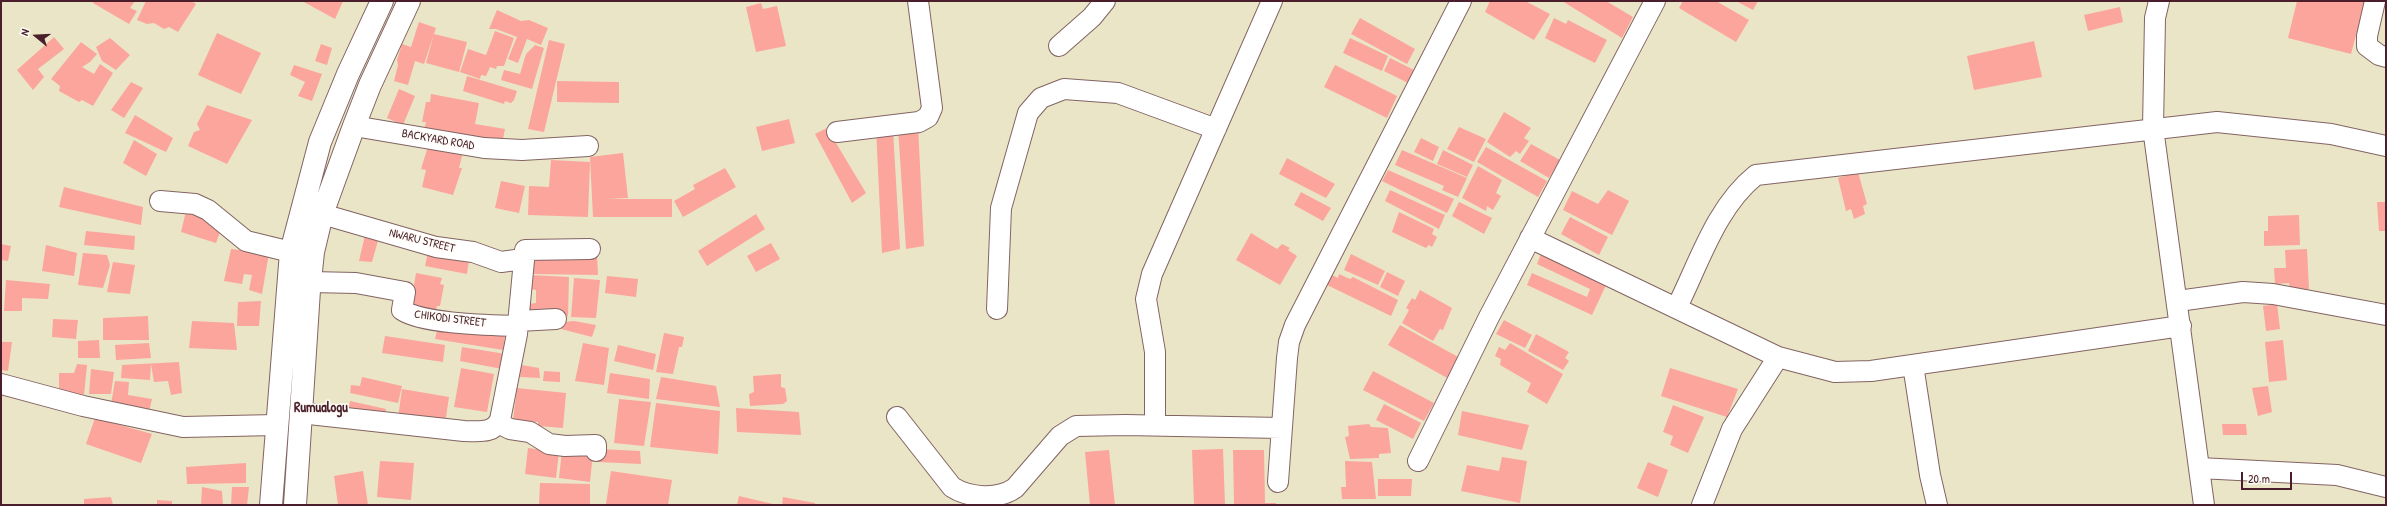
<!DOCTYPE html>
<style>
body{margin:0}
#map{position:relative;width:2387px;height:506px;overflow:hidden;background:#ebe5c7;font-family:"Patrick Hand",sans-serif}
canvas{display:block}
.frame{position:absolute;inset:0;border:2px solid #4a1f2b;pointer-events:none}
.north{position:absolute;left:16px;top:16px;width:40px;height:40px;-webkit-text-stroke:3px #fdfcf7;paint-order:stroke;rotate:288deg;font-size:11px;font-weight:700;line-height:16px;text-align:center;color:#4a1f2b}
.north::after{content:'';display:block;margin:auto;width:14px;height:18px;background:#4a1f2b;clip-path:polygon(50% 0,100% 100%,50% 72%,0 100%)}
.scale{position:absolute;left:2241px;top:472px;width:51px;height:18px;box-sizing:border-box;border:2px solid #4a1f2b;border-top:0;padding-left:5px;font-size:12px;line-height:14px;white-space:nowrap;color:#4a1f2b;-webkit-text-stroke:3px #fdfcf7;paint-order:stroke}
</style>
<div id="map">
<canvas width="2387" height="506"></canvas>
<div class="frame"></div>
<div class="north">N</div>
<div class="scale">20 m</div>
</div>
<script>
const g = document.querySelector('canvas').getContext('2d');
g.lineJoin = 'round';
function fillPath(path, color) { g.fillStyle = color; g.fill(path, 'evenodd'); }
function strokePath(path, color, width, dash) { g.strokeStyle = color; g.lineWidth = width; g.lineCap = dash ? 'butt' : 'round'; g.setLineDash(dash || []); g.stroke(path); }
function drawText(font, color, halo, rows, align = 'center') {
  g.font = font + ' "Patrick Hand",sans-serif'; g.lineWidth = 3; g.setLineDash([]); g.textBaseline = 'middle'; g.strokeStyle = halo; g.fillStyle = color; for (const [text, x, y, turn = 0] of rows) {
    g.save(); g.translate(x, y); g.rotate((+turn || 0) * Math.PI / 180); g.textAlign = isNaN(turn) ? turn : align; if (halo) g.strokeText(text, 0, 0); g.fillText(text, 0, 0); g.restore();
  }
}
const building = new Path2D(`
 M94 1H135L130 8 137 11 129 24 93 3Z
 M146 1H191L196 4 178 32 169 27 164 29 154 23 147 24 137 20Z
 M302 1H343L335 19Z
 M1490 1H1525L1550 14 1534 40 1485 12Z
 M1562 1H1606L1633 17 1622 38Z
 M1683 1H1716L1749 20 1736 42 1679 8Z
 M1736 1H1758L1753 10Z
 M2297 1H2365L2351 54 2288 38Z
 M761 3 763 9 777 6 786 46 756 52 746 7Z
 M2120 7 2123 22 2088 31 2084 15Z
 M497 10 521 21 529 20 548 28 541 45 527 39 518 63 508 59 517 37 496 29H489Z
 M1360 18 1415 49 1407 64 1351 34Z
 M1554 18 1566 24 1568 20 1607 40 1595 63 1545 38Z
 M419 22 436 28 424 64 415 61 408 85 394 81 398 65 397 60 402 44 411 47Z
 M495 31 514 38 504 66H497L496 69 490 67 486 76 481 75 480 79 460 72 468 49 486 55Z
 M217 33 261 53 241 94 198 75Z
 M434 34 467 42 459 72 426 63Z
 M54 37 64 49 38 69 44 77 33 90 17 70Z
 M110 38 130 55 116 70 102 61 96 47Z
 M1350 38 1388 56 1382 71 1343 53Z
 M549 40 565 44 544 132 528 129Z
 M2034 41 2042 77 1974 90 1967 56Z
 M81 42 97 54 90 62 82 67 94 74 100 64 113 73 93 106 82 100 79 102 59 91 60 86 51 79Z
 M321 44 332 48 327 65 315 61Z
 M535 45 544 48 532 89 501 80 504 70 520 74 526 54Z
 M1390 58 1414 70 1408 83 1384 71Z
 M294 65 322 74 312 101 298 96 305 82 290 75Z
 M1335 65 1397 96 1387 118 1324 87Z
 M467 76 517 91 514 100 511 103 505 101 504 104 463 91Z
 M557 81 619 82V103L557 102Z
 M131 82 143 88 124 118 111 110Z
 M399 89 415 96 403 125 387 118Z
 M431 94 479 103 475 124 505 129 502 144 424 130 426 122H422L426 102H430Z
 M207 105 252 120 227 164 188 146 194 132 200 130 197 124Z
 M1504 112 1531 128 1524 138 1529 141 1520 154 1516 151 1510 157 1487 142Z
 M135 115 173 138 166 152 125 133Z
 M789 119 795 143 762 151 756 127Z
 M918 126 924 246 906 249 898 128Z
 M1459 127 1486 139 1474 162 1447 149Z
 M827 128 866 193 852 203 815 134Z
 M876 129 893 130 900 249 882 253Z
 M1421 138 1439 147 1433 161 1414 152Z
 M134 140 157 154 146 176 123 163Z
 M430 140 464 148 459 168H462L453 195 422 187 426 170 421 169Z
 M1531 144 1560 160 1549 178 1520 161Z
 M1486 147 1547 181 1538 197 1477 162Z
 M1402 150 1467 178 1458 197 1442 190 1444 186 1395 165Z
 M1443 150 1473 165 1467 177 1437 164Z
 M623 153 628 198 606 199H672V217H593L590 157Z
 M1287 158 1335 184 1326 198 1279 174Z
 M551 160 590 162 588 217 528 215 529 186 549 187Z
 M1478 166 1502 180 1496 193 1501 196 1493 210 1487 206 1486 211 1462 198Z
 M725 168 736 187 683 217 674 201 695 189 693 185Z
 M1388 170 1454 199 1447 213 1382 181Z
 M1858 172 1867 204 1863 206 1865 214 1854 219 1851 209 1846 211 1838 178Z
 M501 181 525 186 519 213 495 208Z
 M64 187 143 207 141 225 59 207Z
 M1390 190 1445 215 1439 229 1385 201Z
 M1608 190 1629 201 1612 235 1563 210 1572 191 1598 204Z
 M1301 192 1331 208 1323 221 1294 205Z
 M1459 202 1492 218 1484 234 1452 216Z
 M2377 202H2386V231H2379Z
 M186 211 203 214 220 232 216 243 181 232Z
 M1399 212 1434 229 1432 234 1437 237 1432 247 1429 245 1426 248 1392 232Z
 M756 214 765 229 707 266 698 251Z
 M2299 215 2300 245 2264 246V231H2268V216Z
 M1570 217 1608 237 1599 255 1561 234Z
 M86 231 135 236 134 250 84 245Z
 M1251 233 1277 249 1282 244 1290 248 1288 250 1297 256 1280 285 1236 260Z
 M365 235 379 237 372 262 359 261Z
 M771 243 780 259 756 272 747 256Z
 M1 244 11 246 8 261 1 260Z
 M46 245 77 253 74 276 42 271Z
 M231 249 269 253 262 294 249 290 252 275 244 274 242 284 224 281Z
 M2307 249 2309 289 2290 290 2289 283 2275 284 2274 268H2286L2285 250Z
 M1542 251 1608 281 1592 315 1527 285 1532 273 1587 297 1590 289 1537 264Z
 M428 252 469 260 467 274 425 266Z
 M83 253 107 255 110 265 103 288 78 285Z
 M532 254 597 255 598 275 533 274Z
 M1351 254 1385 271 1378 285 1344 270Z
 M113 262 135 265 130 294 107 292Z
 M1387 272 1405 281 1398 296 1380 287Z
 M416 273 442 278 440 284 444 285 440 306H437L435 314 410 310Z
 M1339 274 1350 279 1353 277 1398 300 1391 316 1327 285 1332 275 1338 278Z
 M530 275 569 277 568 316 528 315V304L536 303V290L529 289Z
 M607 276 638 279 636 297 605 293Z
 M574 278 600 280 596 318 571 317Z
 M6 280 50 284 48 299 22 298V311H4Z
 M1420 290 1452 308 1443 330 1440 329 1433 341 1402 323 1409 310 1406 308 1412 298 1415 300Z
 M261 301 259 326H237L238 302Z
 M2277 304 2280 329 2266 331 2263 306Z
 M148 316 149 340H103V318Z
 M53 319 78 320 76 339 52 337Z
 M1504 320 1532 335 1525 348 1496 334Z
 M192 321 234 323 237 350 189 348Z
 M574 321 596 325 592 337 561 329 564 322Z
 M1400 325 1460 358 1449 379 1388 345Z
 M438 326 505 336 503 350 435 339Z
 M664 333 684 337 682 347H679L673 374 656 372Z
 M1536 334 1569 352 1565 358 1569 361 1563 370 1528 351Z
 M385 336 445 345 443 362 382 353Z
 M99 340 100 358H78V341Z
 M2283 340 2287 380 2269 382 2265 342Z
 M1 342H12L8 371 1 370Z
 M149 343 151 358 116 360 115 345Z
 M583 343 609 348 604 385 575 381Z
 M1510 343 1563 374 1547 404 1527 392 1531 383 1500 365 1501 359 1495 356 1499 347 1505 350Z
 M618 345 656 354 653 370 614 361Z
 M462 347 506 354 502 369 460 361Z
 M179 362 182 393 171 395 168 381 154 382 151 364 150 380 121 378 122 365Z
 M77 364 87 365 84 395 59 390V373H74Z
 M521 365 539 368 540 378 520 377Z
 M461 368 494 374 487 412 454 407Z
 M1670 368 1738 389 1727 417 1661 396Z
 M91 369 114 372 111 394H89Z
 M544 371 560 372V382L543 381Z
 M1373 371 1434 403 1424 421 1363 390Z
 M610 373 650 379 649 399 607 393Z
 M781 374V387L785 388 787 401 783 404 750 406 749 394 754 392 753 376Z
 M362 377 402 386 398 403 350 393 351 385 360 386Z
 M661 377 716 386 720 407 656 399Z
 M115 381 129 382 128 395 152 399 149 412 111 404Z
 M2268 386 2272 412 2258 416 2252 388Z
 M517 388 566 393 563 428 538 426V422L513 420Z
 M402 389 449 397 445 424 398 418Z
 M619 399 651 402 644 446 614 443Z
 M350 401 386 409 384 418 348 411Z
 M656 403 720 411 718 454 650 447Z
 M1384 404 1421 423 1413 439 1376 420Z
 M1673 405 1704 417 1688 453 1670 445 1673 436 1663 432Z
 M736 408 799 412 801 435 737 432Z
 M1462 411 1529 425 1522 450 1458 435Z
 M95 418 152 434 141 463 86 444Z
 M1369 424 1371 427 1388 428 1391 453 1379 454V458L1350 459 1345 437 1349 436 1348 426Z
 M2222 424H2246L2247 435H2223Z
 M528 448 559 452 556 478 525 474Z
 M600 449 640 451 641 464 598 462Z
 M1223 449 1225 505H1194L1192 450Z
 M562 450 593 453 590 482 559 478Z
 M1109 450 1115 505H1090L1085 452Z
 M1233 450H1264L1265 503H1276V505H1234Z
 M1502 457 1527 461 1520 503 1461 491 1467 465 1499 471Z
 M380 461 414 463 411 500 377 497Z
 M1345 461 1372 462 1376 499H1342L1341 487H1346Z
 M1648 462 1668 470 1658 497 1637 488Z
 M246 463V483L187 484 186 467Z
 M363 471 368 505H338L334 476Z
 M611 471 672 480 668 505 606 504Z
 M1378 479H1412L1411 496H1378Z
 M540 483 590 484V505H539Z
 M202 487 222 491 223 505H201Z
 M232 487H249L247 505H231Z
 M739 496 773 504V505H737Z
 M111 497 113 505H84V499Z
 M783 497 815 503V505H782Z
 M157 500 172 501V505H157Z`);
const minor = new Path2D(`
 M2159 1 2155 18 2153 128 2204 505
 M2375 1 2367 36V46L2379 55 2386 57
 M1059 46 1092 17 1105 1
 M354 126 484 148 522 150 588 146
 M837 132 919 122 928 117 932 108 918 1
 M160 201 195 204 208 210 246 241 291 252
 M322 214 436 247 473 252 501 262 523 259
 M1530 238 1778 357 1835 372 1871 371 2181 326
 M310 282 356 283 405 292 402 310C423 324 489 325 517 326
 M2178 301 2243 292 2273 294 2386 315
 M1677 307C1699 263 1716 207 1756 175L2217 122 2331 134 2386 146
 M997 309 1001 208 1028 113 1041 98 1064 89 1118 93 1216 129
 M518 321 556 319
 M1913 365 1930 475 1937 505
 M1 384 83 406 183 427 276 425
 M300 413 464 431C479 431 493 434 500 420L517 334 525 250 590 249
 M897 417 952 487C969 498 998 500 1015 488L1060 436 1076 426 1125 425 1281 428
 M498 423 510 429 530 432 549 444 565 446 596 445V451
 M1155 425V352L1146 299 1152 274 1272 1
 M1418 461 1489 317 1655 1
 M2199 468 2337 475 2386 487
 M1278 482 1287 358 1289 342 1295 325 1461 1
 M1702 505 1732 429 1778 357`);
const secondary = new Path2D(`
 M271 505 291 252 320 142 348 74 382 1
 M295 505 309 290 313 252 322 214 354 126 370 85 409 1`);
const streetNames = [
 ["BACKYARD ROAD",438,140,10],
 ["NWARU STREET",422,241,14],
 ["CHIKODI STREET",450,319,7]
];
const quarterNames = [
 ["Rumualogu",321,408]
];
fillPath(building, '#fba59c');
strokePath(minor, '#826462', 22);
strokePath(secondary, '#826462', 24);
strokePath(minor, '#fff', 20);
strokePath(secondary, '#fff', 22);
drawText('12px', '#4a1f2b', '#fdfcf7', streetNames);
drawText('bold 14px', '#4a1f2b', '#fdfcf7', quarterNames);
</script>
